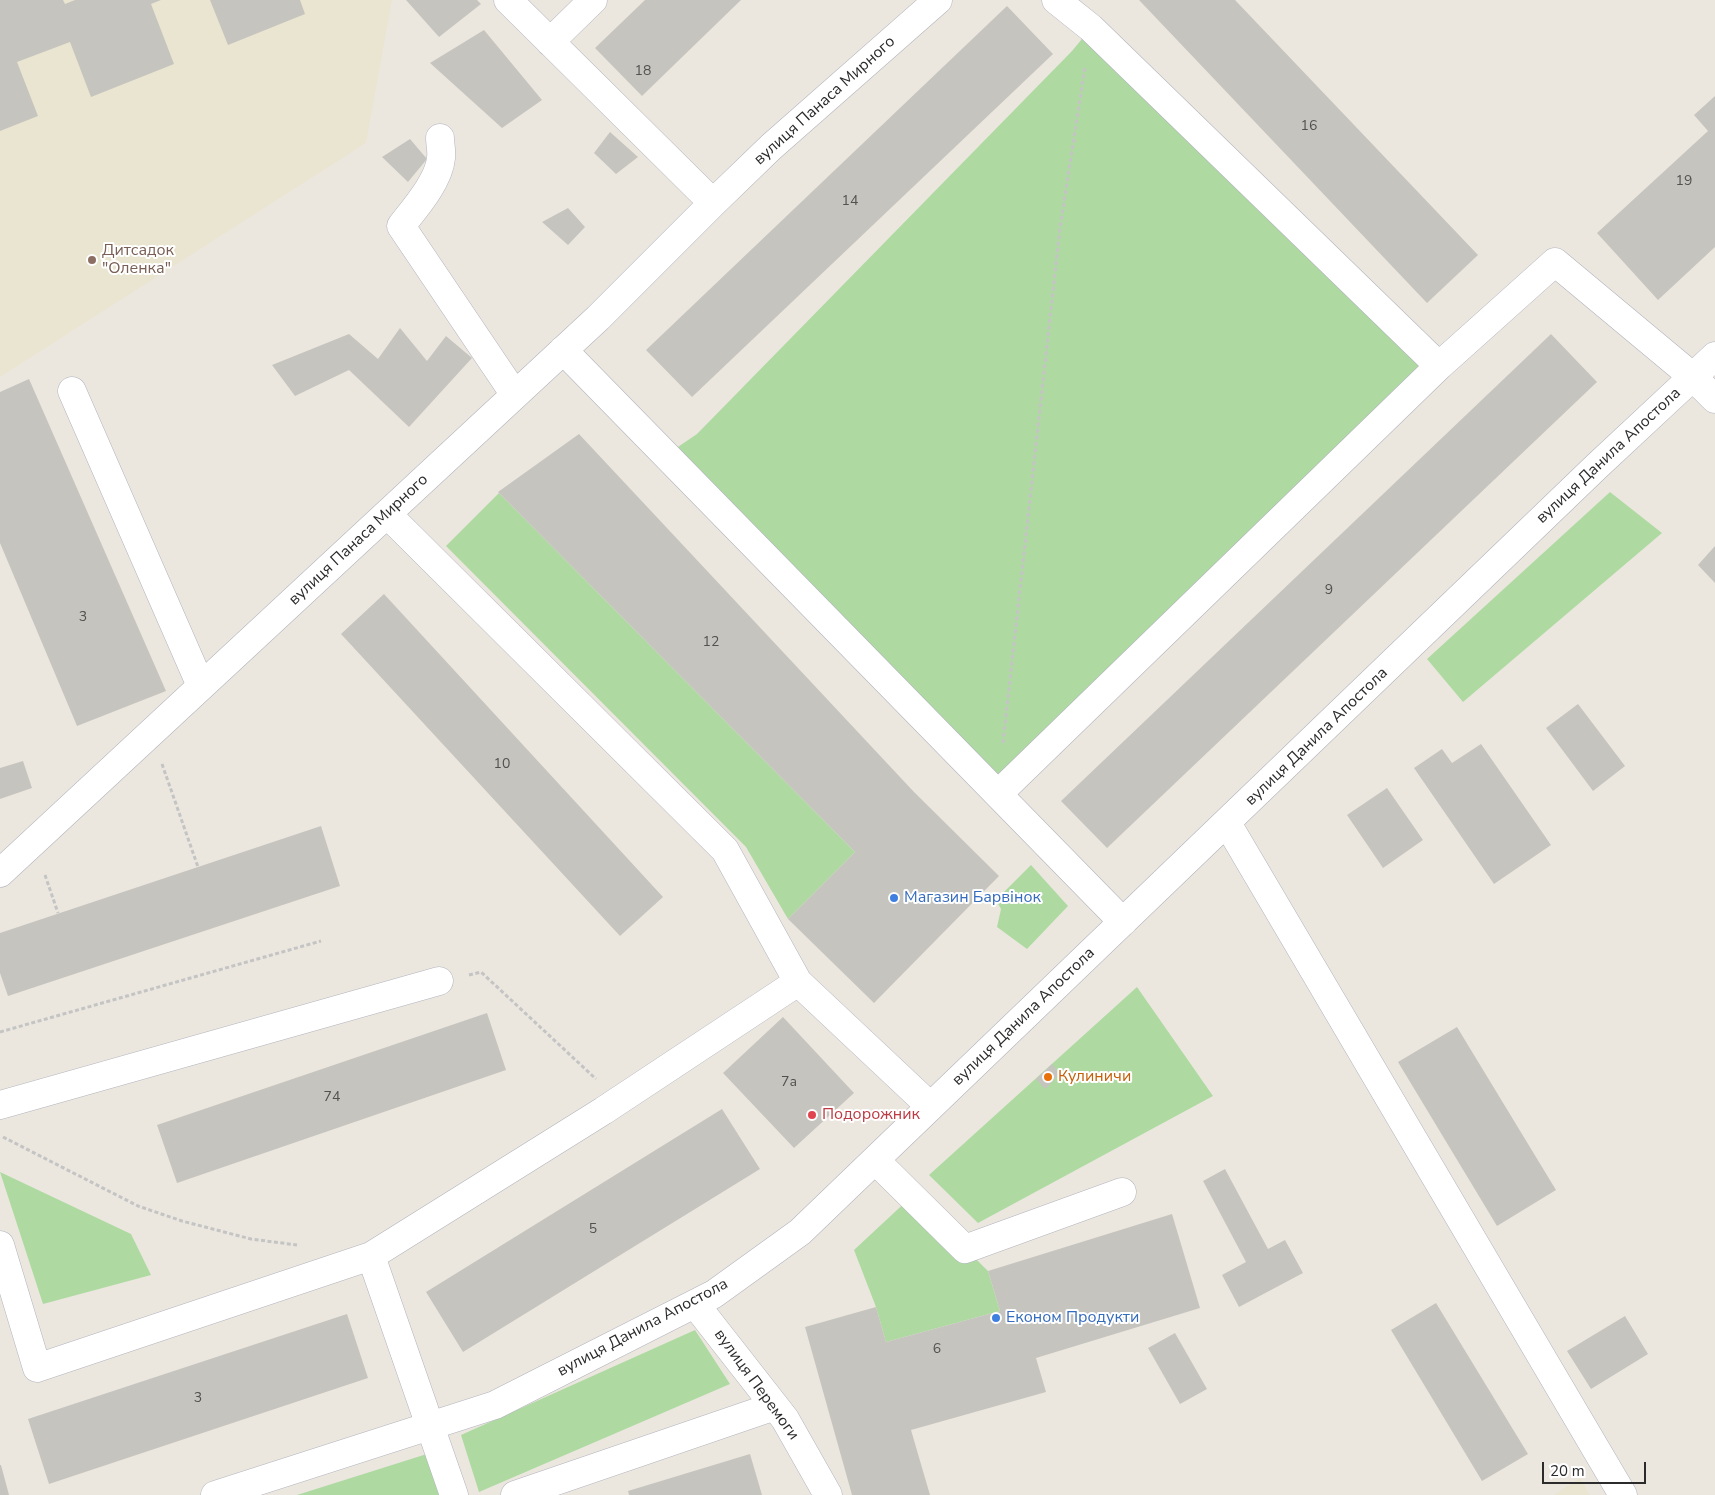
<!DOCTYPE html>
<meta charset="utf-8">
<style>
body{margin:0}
#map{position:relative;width:1715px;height:1495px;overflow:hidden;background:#ebe7df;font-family:"Nunito Sans",sans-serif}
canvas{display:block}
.scale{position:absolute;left:1542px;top:1462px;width:104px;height:22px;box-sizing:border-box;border:2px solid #2b2b2b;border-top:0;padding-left:6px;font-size:15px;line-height:18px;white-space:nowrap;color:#2b2b2b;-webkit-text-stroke:4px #fff;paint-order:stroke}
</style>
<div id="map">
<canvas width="1715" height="1495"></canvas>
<div class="scale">20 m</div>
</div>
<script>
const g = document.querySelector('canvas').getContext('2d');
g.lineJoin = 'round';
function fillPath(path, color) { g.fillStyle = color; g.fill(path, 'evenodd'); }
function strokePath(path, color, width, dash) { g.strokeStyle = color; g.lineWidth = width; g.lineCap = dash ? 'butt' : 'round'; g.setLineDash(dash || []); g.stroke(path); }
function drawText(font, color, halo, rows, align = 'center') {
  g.font = font + ' "Nunito Sans",sans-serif'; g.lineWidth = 4; g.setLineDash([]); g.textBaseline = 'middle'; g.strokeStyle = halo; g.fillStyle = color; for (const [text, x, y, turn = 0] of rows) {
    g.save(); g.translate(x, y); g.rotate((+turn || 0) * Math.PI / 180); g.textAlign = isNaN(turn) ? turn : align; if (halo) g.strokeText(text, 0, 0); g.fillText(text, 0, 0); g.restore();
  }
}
const education = new Path2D(`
 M0 0H392L366 143 0 377Z
 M1580 1478 1590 1495H1554Z`);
const green = new Path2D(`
 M1091 28 1439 366 998 794 666 455 697 434 1072 51Z
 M1610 492 1662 533 1463 702 1427 659Z
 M499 493 855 852 788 919 746 847 446 546Z
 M1031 865 1068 906 1027 949 997 927 1001 909 996 900Z
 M1137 987 1213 1096 978 1223 929 1175Z
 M0 1172 131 1234 151 1275 43 1304Z
 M912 1196 988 1271 1000 1311 886 1342 876 1307 854 1250Z
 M695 1330 730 1384 479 1492 461 1435Z
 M430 1453 443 1495H297Z`);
const building = new Path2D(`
 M0 0H63L65 4 75 0H161L151 4 174 64 91 97 70 42 17 62 38 116 0 131Z
 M210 0H300L305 14 228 45Z
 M406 0H477L481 4 439 37Z
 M645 0H741L642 96 595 48Z
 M1139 0H1235L1478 255 1427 303Z
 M1007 6 1053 54 692 397 646 350Z
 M484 30 542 100 502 128 430 63Z
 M1715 96V247L1658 300 1597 233 1708 131 1694 115Z
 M610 132 638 157 616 174 594 153Z
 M410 139 427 159 408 182 382 157Z
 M568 208 585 227 568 245 542 222Z
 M400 328 427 361 446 336 472 358 409 427 349 370 295 396 272 365 349 334 378 359Z
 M1551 334 1597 382 1107 848 1061 801Z
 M29 379 166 691 77 726 0 543V392Z
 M579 434 914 792 999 876 874 1003 788 919 855 852 498 492Z
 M1715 546V583L1698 565Z
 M384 594 663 897 620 936 341 634Z
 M1578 704 1625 766 1593 791 1546 728Z
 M1481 744 1551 845 1494 884 1414 768 1442 749 1452 763Z
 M23 761 32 788 0 799V768Z
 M1387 788 1423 840 1383 868 1347 815Z
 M321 826 340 886 8 996 0 973V933Z
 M487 1013 506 1070 177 1183 157 1125Z
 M783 1017 854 1093 794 1148 723 1073Z
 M1457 1027 1556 1190 1497 1226 1398 1062Z
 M1052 1064 1060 1074 1045 1089 1036 1079Z
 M722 1109 760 1169 463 1352 426 1292Z
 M1225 1169 1268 1249 1285 1240 1303 1273 1239 1307 1222 1275 1246 1262 1203 1181Z
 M1172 1214 1200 1308 1036 1358 1046 1392 911 1430 930 1495H852L805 1327 876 1307 886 1342 1000 1311 988 1271Z
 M1436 1303 1528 1454 1482 1481 1391 1330Z
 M347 1314 368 1378 49 1484 28 1419Z
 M1625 1316 1648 1354 1591 1389 1567 1351Z
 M1175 1333 1207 1389 1180 1404 1148 1348Z
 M750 1454 762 1495H629L628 1491Z
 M0 1465H1L9 1495H0Z`);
const path = new Path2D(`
 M1003 743 1060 228 1085 67
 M162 764 198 867
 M45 875 58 913
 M469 975 481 972 596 1079
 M0 1032 321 941
 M3 1137 138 1206 182 1221 251 1239 297 1245`);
const minor = new Path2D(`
 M508 0 713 203
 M1056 0 1091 28 1439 366
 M550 42 593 0
 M440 138C440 144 442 151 441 158 439 181 415 208 401 226L515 395
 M563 350 1123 922
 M72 391 201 686
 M387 514 725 850 798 982 930 1106
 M998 794 1439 366 1555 262 1693 377 1715 399
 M1227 823 1623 1495
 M0 873 598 318 713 203 771 147 938 0
 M0 1105 439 981
 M875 1160 965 1249 1122 1192
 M0 1245 37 1368 371 1256 454 1495
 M371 1256 603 1111 798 982
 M695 1304 785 1419 828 1495
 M215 1495 495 1405 714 1294 800 1232 1597 466 1715 356
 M515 1495 775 1406`);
const markers = [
 [92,260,5,"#8d6e63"],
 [894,898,5,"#3f7fe0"],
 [1048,1077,5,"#e8710a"],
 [812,1115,5,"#e0444e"],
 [996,1318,5,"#3f7fe0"]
];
const numberNames = [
 ["18",643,72],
 ["16",1309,127],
 ["19",1684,182],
 ["14",850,202],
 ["9",1329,591],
 ["3",83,618],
 ["12",711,643],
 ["10",502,765],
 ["7а",789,1083],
 ["74",332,1098],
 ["5",593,1230],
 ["6",937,1350],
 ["3",198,1399]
];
const streetNames = [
 ["вулиця Панаса Мирного",825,101,-42],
 ["вулиця Данила Апостола",1609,456,-43],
 ["вулиця Панаса Мирного",359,540,-43],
 ["вулиця Данила Апостола",1317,737,-44],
 ["вулиця Данила Апостола",1024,1017,-44],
 ["вулиця Данила Апостола",643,1328,-28],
 ["вулиця Перемоги",756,1385,54]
];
const educationNames = [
 ["Дитсадок",102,251],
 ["\"Оленка\"",102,269]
];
const shopNames = [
 ["Магазин Барвінок",904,898],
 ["Економ Продукти",1006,1318]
];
const foodNames = [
 ["Кулиничи",1058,1077]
];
const healthNames = [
 ["Подорожник",822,1115]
];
fillPath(education, '#eae5d0');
fillPath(green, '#aedaa2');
fillPath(building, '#c6c4be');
strokePath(minor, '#b2b3bd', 29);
strokePath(path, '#c4c4c4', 3, [4, 2.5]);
strokePath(minor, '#fff', 28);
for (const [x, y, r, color] of markers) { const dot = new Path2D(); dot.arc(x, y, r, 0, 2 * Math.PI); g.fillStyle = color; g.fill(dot); strokePath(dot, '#fff', 2); }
drawText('14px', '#525150', null, numberNames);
drawText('16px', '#2b2b2b', '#fff', streetNames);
drawText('16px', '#785e54', '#fff', educationNames, 'left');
drawText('16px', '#366cbe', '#fff', shopNames, 'left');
drawText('16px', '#c56008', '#fff', foodNames, 'left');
drawText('16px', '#be3a42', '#fff', healthNames, 'left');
</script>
